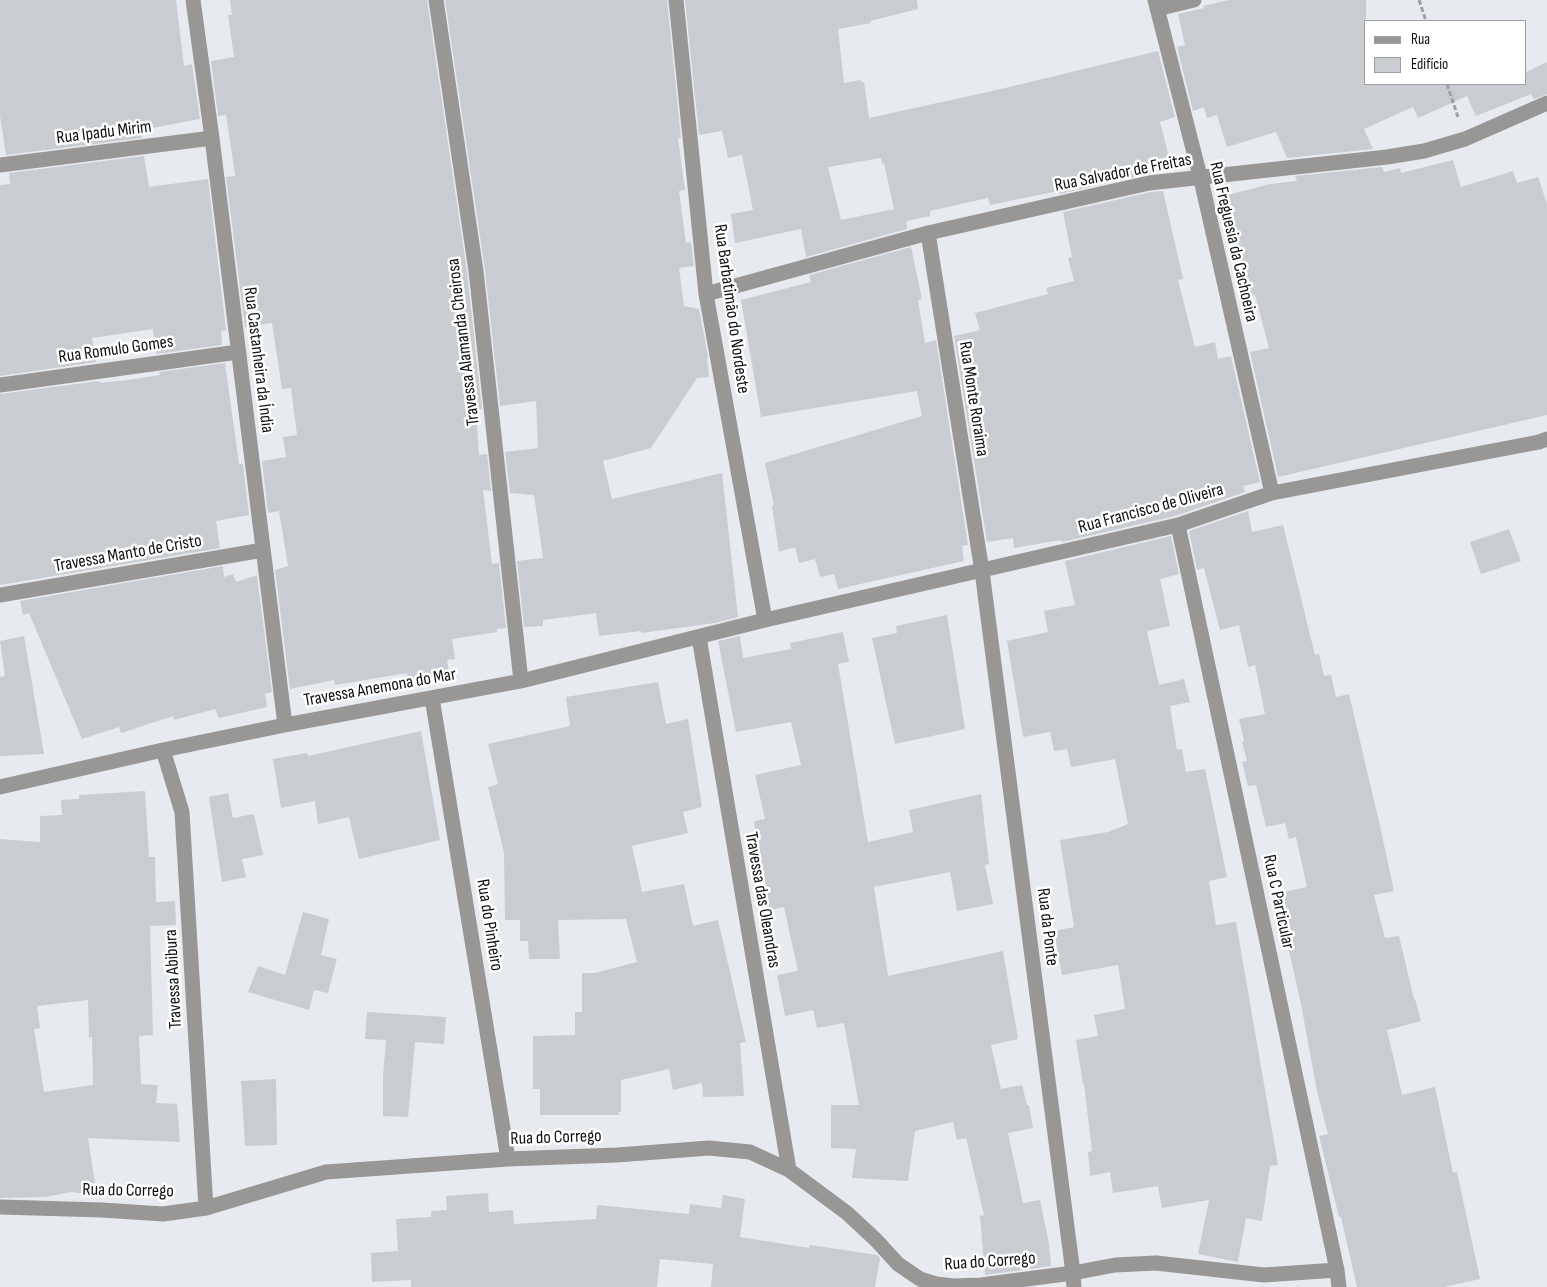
<!DOCTYPE html>
<meta charset="utf-8">
<style>
body{margin:0}
#map{position:relative;width:1547px;height:1287px;overflow:hidden;background:#e7ebf0;font-family:"Sofia Sans Condensed",sans-serif}
canvas{display:block}
.legend{position:absolute;left:1364px;top:20px;width:162px;height:65px;box-sizing:border-box;background:#fff;border:1px solid #9f9fa0;margin:0;padding:6px 9px;list-style:none;font-size:15px;color:#0f1012}
.legend li{display:flex;align-items:center;gap:10px;height:25px}
.legend b{width:25px;border:1px solid #9f9fa0}
</style>
<div id="map">
<canvas width="1547" height="1287"></canvas>
<ul class="legend">
<li><b style="height:6px;background:#999696"></b>Rua</li>
<li><b style="height:14px;background:#c9ccd1"></b>Edifício</li>
</ul>
</div>
<script>
const g = document.querySelector('canvas').getContext('2d');
g.lineJoin = 'round';
function fillPath(path, color) { g.fillStyle = color; g.fill(path, 'evenodd'); }
function strokePath(path, color, width, dash) { g.strokeStyle = color; g.lineWidth = width; g.lineCap = dash ? 'butt' : 'round'; g.setLineDash(dash || []); g.stroke(path); }
function drawText(font, color, halo, rows, align = 'center') {
  g.font = font + ' "Sofia Sans Condensed",sans-serif'; g.lineWidth = 5; g.setLineDash([]); g.textBaseline = 'middle'; g.strokeStyle = halo; g.fillStyle = color; for (const [text, x, y, turn = 0] of rows) {
    g.save(); g.translate(x, y); g.rotate((+turn || 0) * Math.PI / 180); g.textAlign = isNaN(turn) ? turn : align; if (halo) g.strokeText(text, 0, 0); g.fillText(text, 0, 0); g.restore();
  }
}
const building = new Path2D(`
 M0 0H176L184 66 192 64 200 119 141 130 142 138 6 155 0 116Z
 M230 0H427L467 272 482 409 476 410 479 455 487 454 491 491 483 490 492 564 499 563 506 628 497 629V632L452 639 455 659 447 660 449 672 408 678 407 673 335 685 334 680 290 689 275 570 288 566 279 511 268 513 262 461 286 457 283 437 297 435 291 388 282 389 272 323 245 327 226 177 235 176V174L226 115 218 116 211 61 234 57 228 15H232Z
 M445 0H667L681 138H678L685 190 679 191 686 243 691 242 694 266 679 268 684 306 699 309 708 356V358L707 359 709 377 697 378 651 448 603 461 612 499 722 473 738 617 715 623 641 633V631L599 636 596 613 543 620V626L524 627 517 561 543 558 534 495 510 493 505 452 538 448 536 401 500 406 485 270Z
 M685 0H917L918 9 870 21 871 23 838 29 844 83 861 80V82H864L869 118 1001 89 1158 51 1175 117 1160 122 1169 157 1159 172 1147 174 1059 194 1058 191 990 205 988 198 930 211V216L906 221 907 229 806 257 801 229 735 243 731 214 753 210 742 155 728 158 722 131 699 135ZM881 158 882 164 884 163 894 209 841 220 828 167Z
 M1229 0H1366V84H1526V72L1547 62V94L1534 99 1531 94 1476 116 1467 96 1418 118 1413 107 1364 129 1373 149 1287 158 1276 132 1227 147 1217 115 1207 118 1204 107 1193 111 1177 47 1185 45 1178 14 1204 8 1203 6Z
 M144 156 149 187 208 179 226 330 221 331 222 345 156 354 153 329 92 338 96 362 0 376V185L10 184 9 173Z
 M1453 160 1461 187 1513 171 1517 183 1538 177 1547 204V415L1278 477 1250 352 1269 348 1255 295 1244 298 1220 197 1270 184 1297 181 1295 176 1382 167 1384 172 1400 168 1401 173Z
 M1163 191 1183 279 1178 280 1195 347 1215 342 1218 359 1231 356 1260 482 1243 486 1245 492 1175 516 1062 542 1061 540 1014 548 1013 538 987 542 954 336 980 330 975 313 1048 294 1046 288 1074 281 1068 258 1072 257 1063 212 1151 192Z
 M911 247 922 299 918 300 925 343 936 340 968 545 962 546 964 561 838 589 834 574 820 577 815 559 799 563 795 547 779 552 772 506 774 505 765 463 922 416 917 391 761 417 741 300 811 282 809 275Z
 M225 363 239 464H243L249 515 216 521 220 548 0 585V394L99 381 100 383 128 380 160 375 159 372Z
 M1248 511 1252 532 1283 525 1315 655 1319 654 1324 676 1331 675 1336 697 1349 694 1380 826 1394 891 1374 895 1385 938 1399 936 1414 999H1415L1421 1021 1387 1030 1402 1095 1435 1087 1453 1173 1457 1172 1480 1279 1444 1287H1357L1341 1217H1339L1319 1136 1328 1134 1317 1091 1301 1004 1286 937 1288 936 1280 893 1307 887 1296 837 1289 839 1285 823 1266 827 1256 785 1248 786 1242 762 1247 761 1242 742 1244 741 1239 719 1265 714 1255 665 1248 667 1239 625 1220 630 1204 568 1197 570 1189 531Z
 M1509 529 1521 561 1481 574 1470 542Z
 M1171 536 1179 574 1160 579 1170 626 1147 631 1159 685 1184 679 1190 702 1170 706 1177 750 1182 749 1186 772 1205 769 1227 877 1209 881 1216 925 1236 922 1278 1165 1270 1166 1262 1221 1246 1218 1238 1262 1198 1254 1209 1200 1162 1208 1158 1186 1113 1193 1110 1172 1090 1176 1088 1152 1092 1151 1084 1084H1083L1076 1040 1098 1036 1094 1015 1125 1009 1118 965 1062 975 1054 931 1074 927 1060 840 1108 832 1128 824 1115 759 1071 767 1067 749 1054 751 1050 732 1023 737 1007 641 1048 632 1044 611 1075 605 1065 561Z
 M223 566 224 577 233 574 236 582 257 575 272 692 265 694 267 707 219 718 215 709 174 720 173 716 121 733 119 727 82 739 29 613 23 615 20 601Z
 M947 615 965 729 895 744 872 638 897 633 896 626Z
 M843 632 849 662 838 664 868 842 913 832 909 810 981 794 989 864 985 865 993 904 957 911 950 872 874 887 888 976 1003 951 1018 1039 991 1045 1001 1089 1022 1085 1027 1105H1029L1033 1128 1008 1133 1023 1203 1040 1200 1049 1244 1051 1266 985 1275 980 1216 984 1215 966 1138 957 1140 953 1122 915 1131 908 1181 852 1178 856 1149 831 1148V1105H859L844 1023 817 1028 813 1010 785 1016 777 975 798 971 784 907 764 911 760 888 766 887 754 821 765 819 755 775 801 765 791 722 736 732 718 641 740 636 743 658 791 649 790 643Z
 M24 636 44 754 0 756V677L5 676 0 641Z
 M658 682 666 724 688 719 702 807 683 812 688 833 632 846 642 892 684 884 693 926 718 920 746 1042 740 1043 744 1096 703 1097 702 1083 673 1090 669 1069 621 1080V1112H618L619 1115H540V1089H533V1036L575 1035V1012H582V973H595L637 962 626 919 558 920 560 959H529L528 941H520V920H505L504 852 488 787 498 784 488 744 570 726 566 697Z
 M421 731 440 840 359 859 349 817 318 824 315 801 281 808 273 759 307 753 308 756Z
 M145 791 149 857H155L156 902 175 901 176 925 150 926 153 1035 139 1036 141 1084 158 1085 156 1103 177 1104 180 1142 88 1138 95 1183H87L88 1194 71 1192 45 1197 0 1198V839L40 842V816L62 815 61 800 79 799V795ZM88 1000 89 1037H92L93 1085 44 1092 34 1029 40 1028 37 1006Z
 M228 793 233 818 254 814 263 855 242 859 246 877 222 882 209 797Z
 M303 912 329 919 321 955 337 959 328 993 314 990 309 1010 248 992 258 966 285 975Z
 M367 1012 446 1017 444 1044 415 1042 408 1117 383 1116V1077L386 1040 365 1039Z
 M276 1079 277 1145 245 1146 241 1081Z
 M488 1193 489 1212 513 1210 514 1224 596 1219 597 1205 689 1214 690 1204 721 1208 723 1195 745 1199 740 1237 809 1248 810 1245 877 1255 880 1258 875 1287H711L713 1264 660 1259 657 1287H411V1280L372 1282 371 1253 398 1251 396 1219 431 1217V1211L447 1210 446 1196Z`);
const path = new Path2D(`
 M1419 0 1426 21
 M1447 84 1458 117`);
const minor = new Path2D(`
 M193 0 212 138 285 725
 M436 0 476 271 521 681
 M676 0 706 294 765 620
 M1155 0 1202 184 1272 493
 M1157 9 1194 0
 M0 165 212 138
 M928 233 982 571 1073 1273 1074 1287
 M706 294 928 233 1149 183 1387 157 1424 151 1465 139 1547 103
 M0 385 238 352
 M1178 525 1337 1270 1339 1287
 M0 595 263 550
 M699 637 789 1170
 M432 698 508 1159
 M163 750 182 812 206 1208
 M0 787 163 750 285 725 521 681 765 620 1178 525 1272 493 1539 442 1547 439
 M0 1207 102 1210 163 1214 206 1208 326 1172 508 1159 617 1155 709 1148 750 1152 789 1170 847 1213 876 1240 898 1264 920 1279 936 1284 953 1286 981 1285 1073 1273 1115 1265 1156 1263 1264 1275 1337 1270`);
const streetNames = [
 ["Rua Ipadu Mirim",104,133,-7],
 ["Rua Salvador de Freitas",1123,173,-11],
 ["Rua Freguesia da Cachoeira",1233,242,77],
 ["Rua Barbatimão do Nordeste",731,309,82],
 ["Travessa Alamanda Cheirosa",464,342,-97],
 ["Rua Romulo Gomes",116,350,-8],
 ["Rua Castanheira da Índia",258,360,83],
 ["Rua Monte Roraima",973,399,81],
 ["Rua Francisco de Oliveira",1151,509,-15],
 ["Travessa Manto de Cristo",128,554,-10],
 ["Travessa Anemona do Mar",380,688,-10],
 ["Travessa das Oleandras",762,900,80],
 ["Rua C Particular",1278,902,78],
 ["Rua do Pinheiro",489,925,81],
 ["Rua da Ponte",1047,927,83],
 ["Travessa Abibura",174,979,-93],
 ["Rua do Corrego",556,1138,-2],
 ["Rua do Corrego",128,1191,1],
 ["Rua do Corrego",990,1262,-4]
];
fillPath(building, '#c9ccd1');
strokePath(path, '#9c9fa3', 3, [5, 2.5]);
strokePath(minor, '#999696', 15);
drawText('18px', '#0f1012', '#fff', streetNames);
</script>
